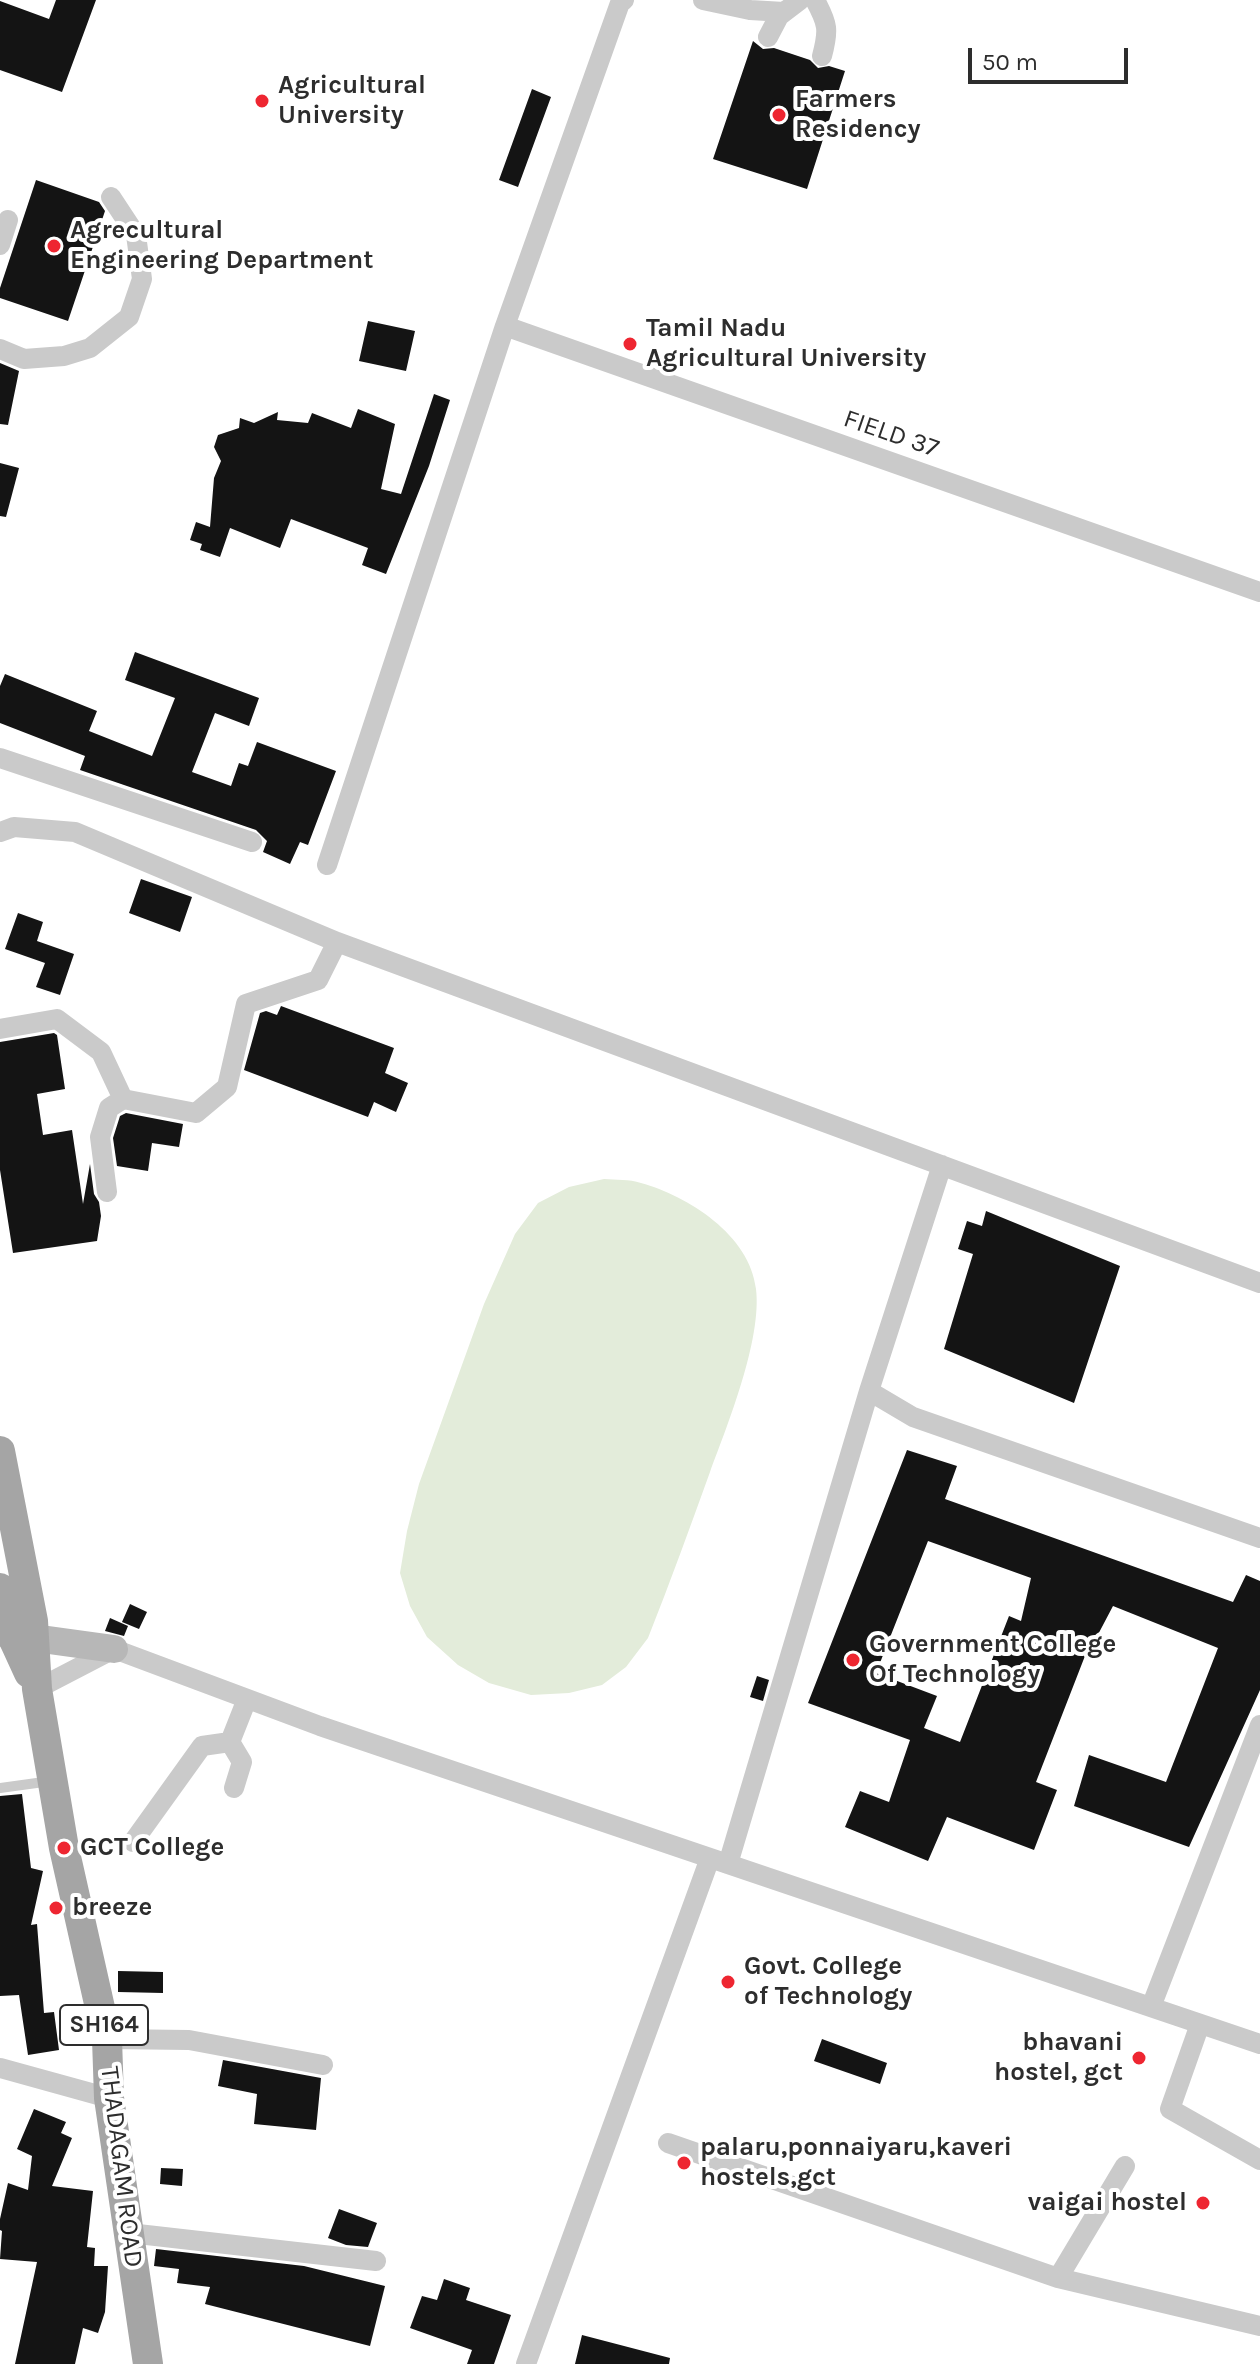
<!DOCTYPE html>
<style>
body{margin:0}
#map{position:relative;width:1260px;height:2364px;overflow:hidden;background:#fff;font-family:Karla,sans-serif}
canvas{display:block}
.scale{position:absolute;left:968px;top:48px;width:160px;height:36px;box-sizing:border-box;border:4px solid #2d2d2d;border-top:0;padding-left:10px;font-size:24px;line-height:28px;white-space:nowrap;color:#2d2d2d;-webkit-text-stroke:6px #fff;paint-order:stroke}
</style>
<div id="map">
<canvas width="1260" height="2364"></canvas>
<div class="scale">50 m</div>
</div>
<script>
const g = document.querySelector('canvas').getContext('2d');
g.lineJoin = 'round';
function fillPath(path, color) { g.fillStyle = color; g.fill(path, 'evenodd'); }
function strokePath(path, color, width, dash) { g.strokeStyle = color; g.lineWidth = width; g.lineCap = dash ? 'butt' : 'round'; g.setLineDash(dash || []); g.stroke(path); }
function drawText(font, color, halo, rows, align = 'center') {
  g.font = font + ' Karla,sans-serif'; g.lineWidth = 8; g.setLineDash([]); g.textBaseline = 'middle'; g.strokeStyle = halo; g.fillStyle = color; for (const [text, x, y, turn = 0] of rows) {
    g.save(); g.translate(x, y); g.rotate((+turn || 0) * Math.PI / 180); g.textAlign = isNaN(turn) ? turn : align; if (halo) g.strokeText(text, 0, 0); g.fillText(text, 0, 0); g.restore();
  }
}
const green = new Path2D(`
 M604 1179C616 1180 629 1179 641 1183 688 1196 750 1235 756 1289 762 1339 728 1424 710 1472 690 1527 670 1583 648 1638L626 1667 602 1685 569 1693 531 1695 489 1683 458 1665 427 1637 410 1606 400 1573 407 1531 419 1484 484 1304 515 1234 538 1203 569 1187Z`);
const building = new Path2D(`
 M56 0H96L62 92 0 70V1L49 19Z
 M753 41 763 49 774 48 810 60 818 68 829 66 845 71 807 189 713 159Z
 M532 89 551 97 518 187 499 180Z
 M36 180 99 202 105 211 68 321 0 298V288Z
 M368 321 415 331 406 371 359 361Z
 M0 363 19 371 8 425 0 424Z
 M434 394 450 400 429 466 386 574 362 565 368 548 291 519 280 548 230 528 220 557 200 550 202 544 190 540 196 522 210 527 214 478 221 461 214 447 218 435 239 428 240 418 254 423 278 412 277 420 308 423 312 413 351 428 358 409 395 424 381 489 401 494Z
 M0 463 19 468 6 517 0 516Z
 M135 652 259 698 249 726 215 713 192 772 231 786 239 763 248 766 257 742 336 771 308 845 300 842 290 864 263 852 267 841 256 830 80 770 85 756 0 723V686L5 674 97 711 89 731 152 756 175 698 125 680Z
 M141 879 192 897 180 932 129 913Z
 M18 913 43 922 37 941 74 954 60 995 36 987 45 963 5 949Z
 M281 1006 394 1048 385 1073 408 1083 396 1112 374 1102 368 1117 244 1070 260 1013 266 1011 277 1015Z
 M54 1033 57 1035 65 1089 37 1094 43 1135 72 1130 83 1204 90 1164 94 1194 99 1202 101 1216 97 1241 13 1253 0 1170V1042Z
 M126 1113 183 1124 179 1147 152 1143 148 1171 117 1166 113 1138 120 1116Z
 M986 1211 1120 1266 1074 1403 944 1349 973 1254 958 1249 967 1221 982 1226Z
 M907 1450 957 1466 945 1499 1233 1602 1246 1575 1260 1581V1690L1189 1847 1074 1806 1089 1755 1166 1782 1218 1648 1113 1606 1093 1644 1090 1643 1036 1782 1057 1790 1034 1850 947 1817 928 1861 845 1827 860 1791 889 1802 910 1740 808 1703ZM928 1541 1031 1578 1021 1621 1009 1616 960 1742 924 1728 937 1696 876 1673Z
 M130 1604 147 1612 139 1629 122 1622Z
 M110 1618 128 1626 124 1636 105 1631Z
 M757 1676 769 1680 763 1701 750 1697Z
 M22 1794 31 1868 43 1871 31 1925 37 1924 44 2013 54 2012 59 2050 28 2055 19 1995 0 1996V1796Z
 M118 1971 163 1972V1993L118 1992Z
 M822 2039 887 2063 880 2084 814 2061Z
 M223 2060 321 2078 316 2130 254 2124 257 2094 218 2086Z
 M34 2109 66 2122 61 2133 72 2138 52 2186 93 2191 87 2247 95 2248 94 2266H108L105 2312 98 2333 83 2328 75 2364H15L37 2262 0 2259 2 2231 0 2230V2219L8 2183 28 2190 32 2156 17 2149Z
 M161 2168 183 2169 182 2186 160 2184Z
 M339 2209 377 2223 368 2247 346 2245 328 2238Z
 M156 2249 304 2266 385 2286 370 2346 205 2304 210 2287 177 2283 179 2269 154 2266Z
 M444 2279 470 2288 466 2300 511 2315 494 2364H467L472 2350 410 2328 422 2296 437 2300Z
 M582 2335 670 2358 669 2364H575Z`);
const lane = new Path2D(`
 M0 1788 51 1781`);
const street = new Path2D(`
 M703 0 750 10 784 12
 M815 0C828 24 829 30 822 56
 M768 37 779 16 800 0
 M0 245 8 220
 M505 326 1260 592
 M0 349 24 359 64 356 90 348 129 317 142 279 136 235 111 197
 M0 758 252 842
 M0 832 14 827 75 832 337 942 1260 1283
 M327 865 505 326 620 3 624 0
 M0 1029 57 1019 101 1052 123 1099 109 1108 100 1137 107 1192
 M123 1099 196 1113 227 1087 246 1004 318 980 337 942
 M869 1391 942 1165
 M37 1689 114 1649 320 1726 1260 2044
 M230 1742 247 1699
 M133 1842 202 1746 230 1742 242 1762 234 1788
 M728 1864 869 1391 913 1417 1260 1538
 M1151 2007 1260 1725
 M1200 2024 1170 2109 1260 2160
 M107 2039 189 2040 323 2065
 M0 2068 109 2098
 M668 2143 1058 2278 1260 2326
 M129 2233 376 2261
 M1058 2278 1125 2166
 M526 2364 710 1858`);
const secondary = new Path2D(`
 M12 1639 34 1638 114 1649`);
const primary = new Path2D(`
 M0 1451 33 1621 37 1689 64 1848 107 2039 109 2098 148 2364
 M0 1588 6 1623 29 1673`);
const markers = [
 [262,101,8,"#ee2631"],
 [779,115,8,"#ee2631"],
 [54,246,8,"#ee2631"],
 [630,344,8,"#ee2631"],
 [853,1660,8,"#ee2631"],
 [64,1848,8,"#ee2631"],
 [56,1908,8,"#ee2631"],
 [728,1982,8,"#ee2631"],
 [1139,2058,8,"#ee2631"],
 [684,2163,8,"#ee2631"],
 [1203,2203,8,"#ee2631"]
];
const shields = [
 [104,2025,88]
];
const shieldNames = [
 ["SH164",104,2025]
];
const poiNames = [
 ["Agricultural",278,86],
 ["University",278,116],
 ["Farmers",795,100],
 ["Residency",795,130],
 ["Agrecultural",70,231],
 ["Engineering Department",70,261],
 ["Tamil Nadu",646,329],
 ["Agricultural University",646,359],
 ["Government College",869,1645],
 ["Of Technology",869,1675],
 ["GCT College",80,1848],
 ["breeze",72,1908],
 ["Govt. College",744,1967],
 ["of Technology",744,1997],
 ["bhavani",1123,2043,"right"],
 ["hostel, gct",1123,2073,"right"],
 ["palaru,ponnaiyaru,kaveri",700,2148],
 ["hostels,gct",700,2178],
 ["vaigai hostel",1187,2203,"right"]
];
const streetNames = [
 ["FIELD 37",891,434,19],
 ["THADAGAM ROAD",121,2167,83]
];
fillPath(green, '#e3ecda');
fillPath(building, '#141414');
strokePath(lane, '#cacaca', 10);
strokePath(street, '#cacaca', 20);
strokePath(secondary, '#b7b7b7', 28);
strokePath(primary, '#a5a5a5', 30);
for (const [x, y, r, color] of markers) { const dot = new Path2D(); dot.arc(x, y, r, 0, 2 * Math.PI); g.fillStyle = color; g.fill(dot); strokePath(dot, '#fff', 3); }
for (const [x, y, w] of shields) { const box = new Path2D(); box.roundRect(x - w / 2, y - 20, w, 40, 6); g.fillStyle = '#fff'; g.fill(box); strokePath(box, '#2d2d2d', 2); }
drawText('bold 24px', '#2d2d2d', null, shieldNames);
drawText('bold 26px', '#2d2d2d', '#fff', poiNames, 'left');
drawText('26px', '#2d2d2d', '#fff', streetNames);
</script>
